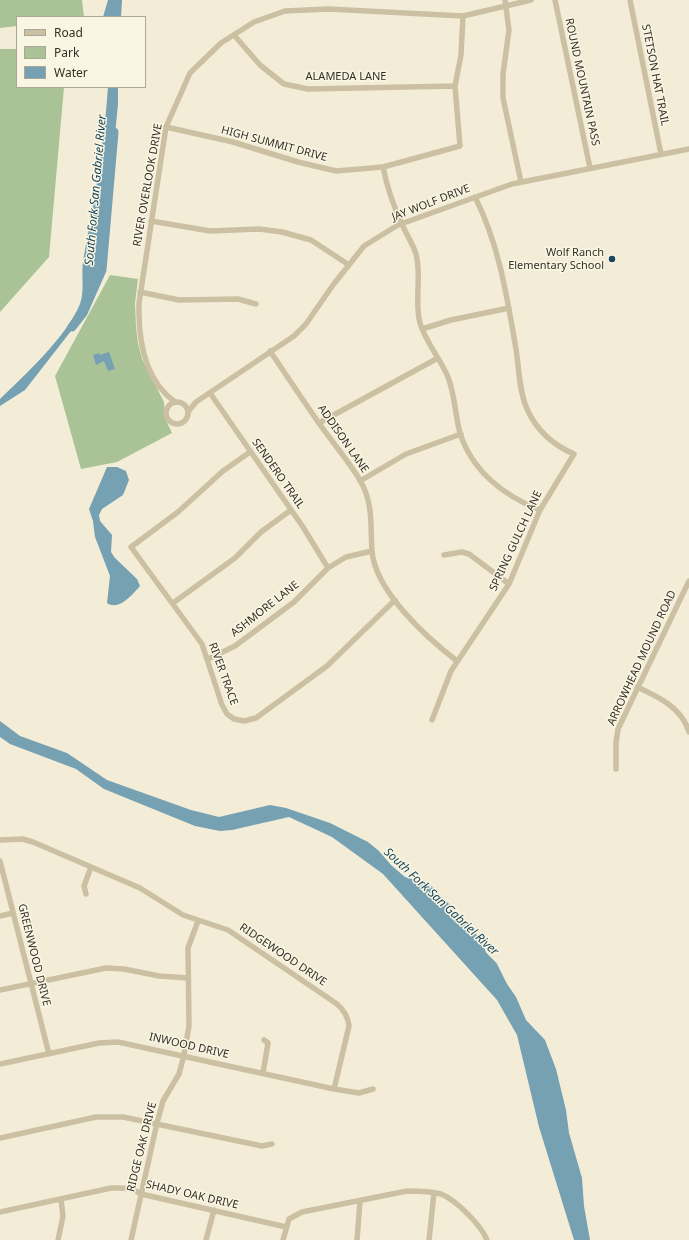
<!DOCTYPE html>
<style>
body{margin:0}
#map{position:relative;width:689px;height:1240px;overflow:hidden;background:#f3edd8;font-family:"Noto Sans",sans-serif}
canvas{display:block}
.legend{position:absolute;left:16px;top:16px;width:130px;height:72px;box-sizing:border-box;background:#faf6e4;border:1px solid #aca698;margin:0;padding:5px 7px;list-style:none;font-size:12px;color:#362f26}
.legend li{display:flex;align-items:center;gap:8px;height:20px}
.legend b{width:20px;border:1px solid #aca698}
</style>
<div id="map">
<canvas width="689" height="1240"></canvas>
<ul class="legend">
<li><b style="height:5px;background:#ccc0a3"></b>Road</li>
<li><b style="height:11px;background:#a9c397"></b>Park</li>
<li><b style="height:11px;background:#75a1b2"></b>Water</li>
</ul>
</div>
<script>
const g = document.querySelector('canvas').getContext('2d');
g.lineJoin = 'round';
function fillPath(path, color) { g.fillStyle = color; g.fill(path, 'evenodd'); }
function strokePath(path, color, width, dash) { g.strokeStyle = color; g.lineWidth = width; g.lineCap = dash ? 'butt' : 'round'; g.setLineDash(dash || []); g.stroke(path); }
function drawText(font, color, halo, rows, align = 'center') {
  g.font = font + ' "Noto Sans",sans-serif'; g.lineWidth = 3; g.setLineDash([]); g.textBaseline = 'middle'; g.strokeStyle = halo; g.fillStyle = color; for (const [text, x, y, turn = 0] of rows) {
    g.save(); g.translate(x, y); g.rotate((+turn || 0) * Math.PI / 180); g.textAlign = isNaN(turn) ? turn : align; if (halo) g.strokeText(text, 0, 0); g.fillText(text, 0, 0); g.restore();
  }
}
const green = new Path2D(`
 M0 0H82L84 17H17V26L0 28Z
 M0 49H17V87H64L49 257 0 312Z
 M110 275 138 279 135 303 136 327 138 343 142 359 164 402 165 418 172 433 117 462 81 469 55 376Z`);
const water = new Path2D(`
 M108 0H122L121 17H103Z
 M108 87H118V104L105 236 91 298 71 331 25 390 0 406V399C25 375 67 336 80 304 85 290 81 275 83 261 94 203 104 146 108 87Z
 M109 352 115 369 108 371 104 361 96 365 93 355 99 353 100 355Z
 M107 467H117L126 471 129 480 123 495 102 509 99 515 100 521 112 535 111 552 115 558 137 579 140 586C132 595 119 611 107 603L110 576 95 537 93 521 89 509Z
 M0 721 20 736 67 753 107 780 191 810 219 817 270 805 286 808 330 823 368 842 379 851 391 865 405 877 429 884 467 922 482 942 492 968 505 981 516 997 526 1020 545 1040 556 1069 566 1110 569 1133 582 1178 584 1206 590 1240H574L539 1127 517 1035 497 1000 383 874 332 837 289 817 232 830 220 831 195 826 104 789 76 769 10 744 0 737Z`);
const river = new Path2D(`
 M72 327 83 313 102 270 114 132
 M481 954 493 966 502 984`);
const minor = new Path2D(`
 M505 0 509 30 503 74V98L521 182
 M555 0 590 168
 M630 0 661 154
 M234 35 260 65 284 84 308 89 455 86
 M166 127 233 142 298 162 336 171 383 167 460 146 455 86 461 55 463 16
 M383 167C387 187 393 205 402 224 406 234 413 244 416 254 422 276 414 301 420 323 426 343 440 358 448 377 455 395 455 415 460 433 472 471 504 496 540 510
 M151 221 210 231 259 229 282 232 311 240 349 265
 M140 292 179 300 238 299 256 304
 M422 329 451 320 509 308
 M270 351C287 376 304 402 321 426 334 444 349 462 360 480 374 505 370 525 372 551 375 591 427 638 457 661
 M210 393 303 527 328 568
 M175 402C144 380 138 339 139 303L166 127 190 73 221 43 254 22 285 11 328 9 463 16 531 0
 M166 413a11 11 0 1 1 22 0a11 11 0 1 1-22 0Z
 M188 412 196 402 294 336 306 324 333 285 364 246 398 225 512 184 689 149
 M319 423 438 358
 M250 452 223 471 178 512 131 547 202 644 222 705 227 714 234 719 244 721 256 718 327 666 395 600
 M360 481 406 454 461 434
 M444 555 462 552 469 554 509 584
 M173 603 235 558 261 532 291 510
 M208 659 235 646 294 602 328 568 346 557 372 551
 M637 687C659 697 682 708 689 732
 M432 720 451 671 509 584 540 510 574 454C553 445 536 429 527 409 519 391 519 368 516 349 507 297 499 244 475 197
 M616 769V743L618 729 689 581
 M0 840 23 839 33 842 140 888 183 915 228 930 337 1004C344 1010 348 1016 349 1026L334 1089
 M0 861 49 1054
 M86 894 84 886 91 867
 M0 916 13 913
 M0 990 106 968 124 969 159 976 188 978
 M0 1064 99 1043 118 1042 334 1089 359 1093 373 1089
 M263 1073 268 1043 264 1040
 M0 1138 96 1117H123L262 1146 272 1144
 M0 1212 111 1188C122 1188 132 1187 141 1194L286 1227
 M58 1240 63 1216 61 1199
 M131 1240 157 1123 163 1101 179 1074 184 1055 189 1026 188 948 198 921
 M206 1240 214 1210
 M283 1240 289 1219 302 1212 407 1191C418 1191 430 1191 441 1194 456 1200 481 1225 487 1240
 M357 1240 360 1201
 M429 1240 434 1193`);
const markers = [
 [612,259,4,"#18465a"]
];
const streetNames = [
 ["STETSON HAT TRAIL",655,75,79],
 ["ALAMEDA LANE",346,77],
 ["ROUND MOUNTAIN PASS",582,82,78],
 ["HIGH SUMMIT DRIVE",274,144,15],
 ["RIVER OVERLOOK DRIVE",148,185,-80],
 ["JAY WOLF DRIVE",431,203,-21],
 ["ADDISON LANE",343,439,55],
 ["SENDERO TRAIL",278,474,55],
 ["SPRING GULCH LANE",516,541,-65],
 ["ASHMORE LANE",265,609,-38],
 ["ARROWHEAD MOUND ROAD",642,658,-65],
 ["RIVER TRACE",223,674,70],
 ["GREENWOOD DRIVE",34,955,76],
 ["RIDGEWOOD DRIVE",283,955,34],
 ["INWOOD DRIVE",189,1046,13],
 ["RIDGE OAK DRIVE",142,1147,-76],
 ["SHADY OAK DRIVE",192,1195,13]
];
const poiNames = [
 ["Wolf Ranch",604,253],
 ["Elementary School",604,266]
];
const waterNames = [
 ["South Fork San Gabriel River",96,190,-85],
 ["South Fork San Gabriel River",441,902,43]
];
fillPath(green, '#a9c397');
fillPath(water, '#75a1b2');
strokePath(river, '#75a1b2', 9);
strokePath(minor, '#ccc0a3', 5.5);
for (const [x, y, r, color] of markers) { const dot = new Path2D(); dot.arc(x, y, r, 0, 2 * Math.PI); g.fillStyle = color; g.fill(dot); strokePath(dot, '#faf6e4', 1.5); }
drawText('11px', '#362f26', '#faf6e4', streetNames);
drawText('11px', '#362f26', '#faf6e4', poiNames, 'right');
drawText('italic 12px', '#18465a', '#faf6e4', waterNames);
</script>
